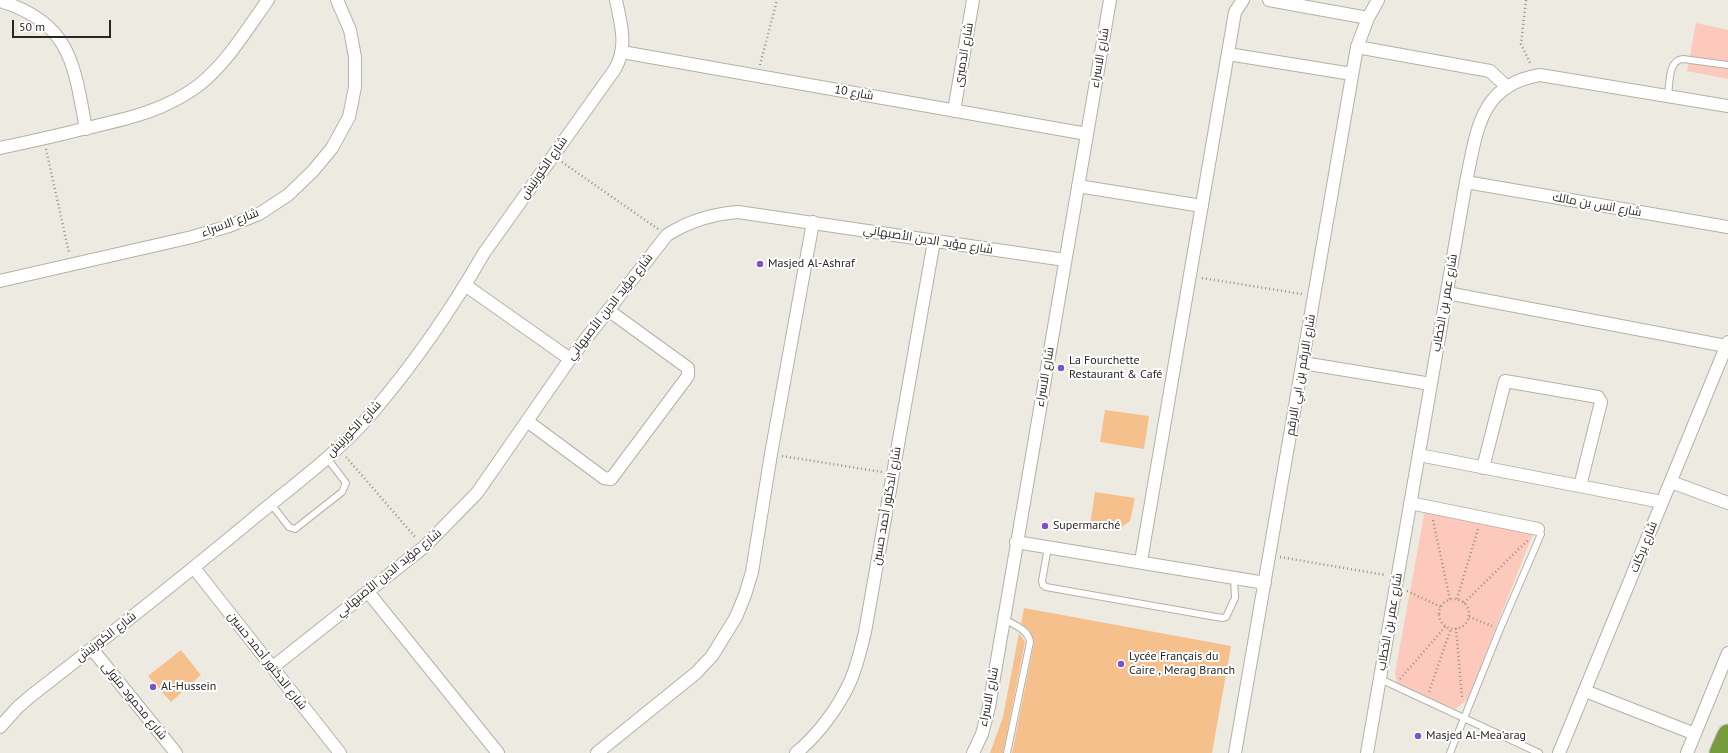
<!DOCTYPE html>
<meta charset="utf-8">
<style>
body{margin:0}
#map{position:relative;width:1728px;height:753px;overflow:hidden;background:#eceae1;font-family:"PT Sans",sans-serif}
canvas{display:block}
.scale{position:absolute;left:12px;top:20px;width:99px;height:18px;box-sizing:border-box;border:2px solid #282724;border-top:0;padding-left:5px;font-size:12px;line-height:14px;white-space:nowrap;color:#282724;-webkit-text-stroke:3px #fff;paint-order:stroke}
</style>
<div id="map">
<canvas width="1728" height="753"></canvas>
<div class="scale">50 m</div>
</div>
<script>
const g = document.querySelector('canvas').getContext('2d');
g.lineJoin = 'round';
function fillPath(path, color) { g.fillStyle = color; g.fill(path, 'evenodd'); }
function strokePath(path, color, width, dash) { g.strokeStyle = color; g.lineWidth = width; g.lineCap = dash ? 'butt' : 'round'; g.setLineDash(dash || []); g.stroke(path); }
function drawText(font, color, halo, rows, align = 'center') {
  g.font = font + ' "PT Sans",Cairo,sans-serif'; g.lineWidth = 4; g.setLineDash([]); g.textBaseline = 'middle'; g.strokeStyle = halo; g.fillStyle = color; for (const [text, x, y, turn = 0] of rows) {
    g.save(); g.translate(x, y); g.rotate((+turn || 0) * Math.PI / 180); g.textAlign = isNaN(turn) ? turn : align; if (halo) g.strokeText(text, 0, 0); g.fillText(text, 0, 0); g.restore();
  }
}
const green = new Path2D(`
 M1696 23 1728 30V79L1687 71Z
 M1425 510 1535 529 1467 700 1455 709 1398 686 1395 673Z`);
const building = new Path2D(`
 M1105 410 1149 416 1144 449 1100 442Z
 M1095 492 1135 498 1130 521 1116 531 1090 525Z
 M1024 608 1231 646 1212 753H1012L1034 643 1030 631 1021 623Z
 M1019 633 1025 642 1003 753H990L1003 717Z
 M181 650 201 675 171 702 148 676Z`);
const path = new Path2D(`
 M1526 0 1521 44 1531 65
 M760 65 777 0
 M46 149 69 253
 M562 162 658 229
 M1202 278 1302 294
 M782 456 882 472
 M346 457 416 538
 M1433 520 1450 600
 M1280 557 1385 575
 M1407 591 1441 607
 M1457 599 1478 529
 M1439 614a15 15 0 1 1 30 0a15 15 0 1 1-30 0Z
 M1464 603 1528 540
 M1469 617 1492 626
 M1456 628 1462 697
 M1400 679 1446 626
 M1429 692 1451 628`);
const lane = new Path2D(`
 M1668 95C1670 83 1668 60 1683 59L1728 65
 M271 504 289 527 295 529 342 492 346 483 327 458
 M1048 547 1042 581 1043 585 1046 587 1222 618 1226 617 1235 598 1234 578
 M1004 619C1014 625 1028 629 1030 642L1007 753
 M1380 679 1539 753
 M1450 753 1500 629 1541 534 1538 529`);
const street = new Path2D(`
 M1269 0 1368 18
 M0 1C71 23 74 64 86 129
 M1357 47 1490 71 1506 86
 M622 52 1087 134
 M1228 54 1352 74
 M954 111 973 0
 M0 148C28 142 56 136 83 129 126 119 163 112 199 85 227 63 247 29 268 0
 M1466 182 1728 227
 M1078 186 1202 206
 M0 281 192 237 229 226 259 214 288 195 313 171 332 148 349 117 355 87V57L350 30 337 0
 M465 285 570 359
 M1447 293 1726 346
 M1303 363 1431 384
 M527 421 604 478 611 479 688 376V368L608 310
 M1419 455 1662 502
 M1483 468 1505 381 1598 397 1601 402 1580 486
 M1671 482 1728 503
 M1410 503 1538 529
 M1016 542 1265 583
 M1141 561 1235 12 1243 0
 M194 568 340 753
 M368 592 498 753
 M92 649 176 753
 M273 667 424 547 477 493 570 359 667 235C689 221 712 214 738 212L1065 260
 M1585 691 1695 734
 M0 727 18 707 32 695C107 637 182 578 255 517 295 484 338 453 372 413 412 366 453 307 484 253L615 69C628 46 621 25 616 0
 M597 753 696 673 712 656 736 617 745 595 752 572 771 454 813 222
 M796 753C818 735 838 708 850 682 857 666 861 649 865 632L934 241
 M973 753 982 734 989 707 1110 0
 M1235 753 1357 47 1368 18 1378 0
 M1367 753 1466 182C1477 131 1479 85 1540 75L1728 106
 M1559 753 1728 342
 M1687 753 1728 653`);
const highway = new Path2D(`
 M1720 753 1728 735`);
const markers = [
 [760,264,4,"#7c51ca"],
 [1061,368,4,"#7c51ca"],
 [1045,526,4,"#7c51ca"],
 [1121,664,4,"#7c51ca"],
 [153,687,4,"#7c51ca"],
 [1418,736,4,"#7c51ca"]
];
const streetNames = [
 ["شارع الدميرى",964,55,-80],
 ["شارع الاسراء",1100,58,-80],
 ["شارع 10",854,93,10],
 ["شارع الكورنيش",544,168,-55],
 ["شارع انس بن مالك",1597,205,10],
 ["شارع الاسراء",230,223,-21],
 ["شارع مؤيد الدين الأصبهاني",928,240,9],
 ["شارع عمر بن الخطاب",1445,303,-80],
 ["شارع مؤيد الدين الأصبهاني",610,307,-52],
 ["شارع الارقم بن ابي الارقم",1301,375,-80],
 ["شارع الاسراء",1045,377,-80],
 ["شارع الكورنيش",354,429,-46],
 ["شارع الدكتور أحمد حسين",887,506,-80],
 ["شارع بركات",1644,547,-68],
 ["شارع مؤيد الدين الأصبهاني",389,573,-39],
 ["شارع عمر بن الخطاب",1390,622,-80],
 ["شارع الكورنيش",106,637,-38],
 ["شارع الدكتور أحمد حسين",267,661,52],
 ["شارع الاسراء",989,697,-79],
 ["شارع محمود متولى",134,701,51]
];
const poiNames = [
 ["Masjed Al-Ashraf",768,264],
 ["La Fourchette",1069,361],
 ["Restaurant & Café",1069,375],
 ["Supermarché",1053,526],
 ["Lycée Français du",1129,657],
 ["Caire , Merag Branch",1129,671],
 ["Al-Hussein",161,687],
 ["Masjed Al-Mea'arag",1426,736]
];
fillPath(green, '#fdc9bd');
fillPath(building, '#f6c08d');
strokePath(lane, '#b3b1a9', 8);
strokePath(street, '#b3b1a9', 14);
strokePath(highway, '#c7c7c6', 23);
strokePath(path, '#94938c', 2.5, [1, 3]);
strokePath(lane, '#fff', 6);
strokePath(street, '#fff', 12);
strokePath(highway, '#769c3e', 21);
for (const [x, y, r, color] of markers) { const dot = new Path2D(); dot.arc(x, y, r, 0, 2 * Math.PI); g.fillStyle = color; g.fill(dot); strokePath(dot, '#fff', 1.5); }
drawText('12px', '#282724', '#fff', streetNames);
drawText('12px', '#282724', '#fff', poiNames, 'left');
</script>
